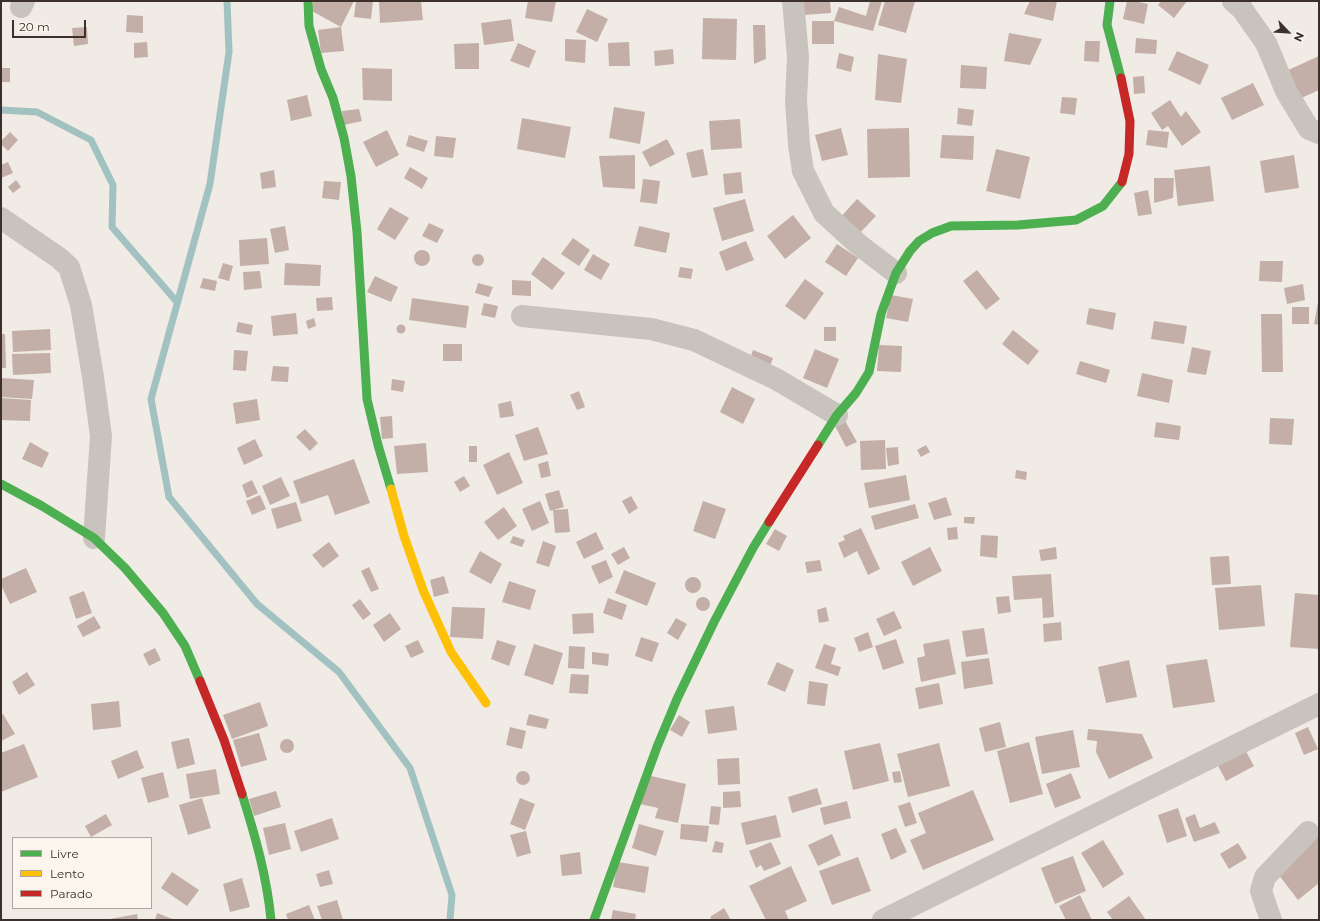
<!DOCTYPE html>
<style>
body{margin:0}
#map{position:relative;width:1320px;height:921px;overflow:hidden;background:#f0ebe5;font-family:Montserrat,sans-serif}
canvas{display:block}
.frame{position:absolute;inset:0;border:2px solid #3b302b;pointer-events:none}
.legend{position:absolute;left:12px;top:837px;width:140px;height:72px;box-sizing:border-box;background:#fbf5ee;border:1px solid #aea6a0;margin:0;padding:5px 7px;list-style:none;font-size:12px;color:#3b302b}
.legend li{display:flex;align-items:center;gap:8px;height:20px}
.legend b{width:20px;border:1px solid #aea6a0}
.north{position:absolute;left:1268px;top:12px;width:40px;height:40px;-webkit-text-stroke:3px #fbf5ee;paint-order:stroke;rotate:115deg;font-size:11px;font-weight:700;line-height:16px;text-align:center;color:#3b302b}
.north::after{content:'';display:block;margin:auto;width:14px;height:18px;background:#3b302b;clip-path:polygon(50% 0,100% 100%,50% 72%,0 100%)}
.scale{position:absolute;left:12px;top:20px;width:74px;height:18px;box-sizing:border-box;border:2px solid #3b302b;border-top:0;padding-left:5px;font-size:12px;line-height:14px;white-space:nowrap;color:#3b302b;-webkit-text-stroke:3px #fbf5ee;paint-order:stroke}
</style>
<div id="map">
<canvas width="1320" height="921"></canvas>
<div class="frame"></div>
<ul class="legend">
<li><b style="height:5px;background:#4caf50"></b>Livre</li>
<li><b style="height:5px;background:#ffc107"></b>Lento</li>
<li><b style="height:5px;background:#c62828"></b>Parado</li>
</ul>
<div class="north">N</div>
<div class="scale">20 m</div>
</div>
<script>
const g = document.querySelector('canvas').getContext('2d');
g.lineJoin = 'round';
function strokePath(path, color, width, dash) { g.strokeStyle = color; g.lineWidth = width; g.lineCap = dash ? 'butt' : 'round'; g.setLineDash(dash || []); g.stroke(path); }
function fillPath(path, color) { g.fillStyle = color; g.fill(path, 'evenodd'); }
const stream = new Path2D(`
 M227 1 229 52 210 184 151 399 169 497 257 604 339 672 410 768 452 895 450 920
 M1 110 37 112 91 140 113 185 112 227 177 302`);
const building = new Path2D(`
 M314 1H354L341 27 310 10Z
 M356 1H373L371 19 354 17Z
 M379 1H421L423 20 380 23Z
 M528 1H556L552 22 525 18Z
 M802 1H830L831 13 803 15Z
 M870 1H882L873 31 834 21 839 7 866 16Z
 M885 1H915L906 33 878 25Z
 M1030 1H1057L1053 21 1024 14Z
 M1127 1H1134L1148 4 1144 24 1123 19Z
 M1161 1H1187L1174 18 1158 5Z
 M587 9 608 19 597 42 576 32Z
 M127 15 143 16V33L126 32Z
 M703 18 737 19 736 60 702 59Z
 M511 19 514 41 484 45 481 23Z
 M812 21H834V44H812Z
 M753 25H765L766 59 754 64Z
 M87 27 88 44 74 46 72 28Z
 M341 27 344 51 321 53 318 30Z
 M1009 33 1042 39 1030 65 1004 61Z
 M1136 38 1157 40 1156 54 1135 53Z
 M565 39 586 40 585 63 565 61Z
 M1085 41H1100L1099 62 1084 61Z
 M147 42 148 57 134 58V43Z
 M629 42 630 66H609L608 43Z
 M479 43V69H455L454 44Z
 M518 43 536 51 529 68 510 61Z
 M673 49 674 64 655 66 654 51Z
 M1177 51 1209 65 1200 85 1168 70Z
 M839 53 854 57 851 72 836 68Z
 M878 54 907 59 901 103 875 100Z
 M1319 56V90L1297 100 1284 72Z
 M961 65 987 67 986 89 960 88Z
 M1 68H10V82H1Z
 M362 68 392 69V101L363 100Z
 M1144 76 1145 93 1134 94 1133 77Z
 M1253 83 1264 105 1232 120 1221 98Z
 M307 95 312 116 291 121 287 100Z
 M1062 97 1077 98 1075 115 1060 113Z
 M1170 100 1181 117 1186 111 1201 132 1182 146 1168 126 1162 130 1151 113Z
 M614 107 645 112 640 144 609 138Z
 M958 108 974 110 972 126 957 124Z
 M359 109 362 121 344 125 342 111Z
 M522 118 571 127 565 158 517 149Z
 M740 119 742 148 711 150 709 121Z
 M841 128 848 155 822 161 815 135Z
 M909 128 910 177 868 178 867 129Z
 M387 130 399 155 376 167 363 142Z
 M1148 130 1169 132 1167 148 1146 145Z
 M10 132 18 140 8 151 1 144V141Z
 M409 135 428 141 424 152 406 146Z
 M942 135 974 136 973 160 940 158Z
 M436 136 456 138 453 158 434 156Z
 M667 139 675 154 650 167 642 152Z
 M703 149 708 175 692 178 686 153Z
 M996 149 1030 157 1020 199 986 191Z
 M635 155V189L603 187 599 156Z
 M1294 155 1299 188 1265 193 1260 161Z
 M8 162 13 173 1 178V165Z
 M1210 166 1214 201 1178 206 1174 170Z
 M410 167 428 178 422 189 404 178Z
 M274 170 276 187 262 189 260 173Z
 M741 172 743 193 725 195 723 174Z
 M1154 178H1174L1173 198 1154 203Z
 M643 179 660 181 657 204 640 202Z
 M16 180 21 187 13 193 8 187Z
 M324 181 341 182 339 200 322 198Z
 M1148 190 1152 214 1138 216 1134 193Z
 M745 199 754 231 722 241 713 208Z
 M857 199 876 216 856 237 838 220Z
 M390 207 409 218 395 240 377 229Z
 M793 215 811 238 785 259 767 236Z
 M429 223 444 230 437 243 422 236Z
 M285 226 289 250 275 253 270 229Z
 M639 226 670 233 666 253 634 246Z
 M267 238 269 264 240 266 239 240Z
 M573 238 590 250 579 266 561 254Z
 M746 241 754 260 726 271 719 252Z
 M837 244 858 258 846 276 825 262Z
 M414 258a8 8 0 1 1 16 0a8 8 0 1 1-16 0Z
 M593 254 610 264 601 280 584 270Z
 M472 260a6 6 0 1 1 12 0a6 6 0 1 1-12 0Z
 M543 257 565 273 552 290 531 274Z
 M1260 261H1283L1282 282 1259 281Z
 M223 263 233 266 229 281 218 278Z
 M285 263 321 265 320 286 284 285Z
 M680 267 693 269 691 279 678 277Z
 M977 270 1000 299 986 310 963 281Z
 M260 271 262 288 244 290 243 272Z
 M375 276 398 287 391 302 367 292Z
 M203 278 217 281 215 291 200 288Z
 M805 279 824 293 805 320 785 306Z
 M512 280 531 281V296L512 295Z
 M478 283 493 287 489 297 475 293Z
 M1303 284 1305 300 1287 304 1284 288Z
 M891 295 913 299 908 322 886 318Z
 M332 297 333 310 317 311 316 298Z
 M412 298 469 306 466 328 409 320Z
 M1318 302H1319V325L1314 324Z
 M484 303 498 306 495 318 481 315Z
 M1292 307H1309V324H1292Z
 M1089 308 1116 313 1113 330 1086 324Z
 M296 313 298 334 273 336 271 316Z
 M1261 314H1282L1283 372H1262Z
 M314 318 316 326 308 329 306 321Z
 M1154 321 1187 326 1184 344 1151 339Z
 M238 322 253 325 251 335 236 332Z
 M396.5 329a4.5 4.5 0 1 1 9 0a4.5 4.5 0 1 1-9 0Z
 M824 327H836V341H824Z
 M50 329 51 350 13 352 12 331Z
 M1013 330 1039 351 1028 365 1002 344Z
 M1 334H5L6 368H1Z
 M443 344H462V361H443Z
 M879 345 902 346 901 372 877 371Z
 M1192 347 1211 351 1206 375 1187 372Z
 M815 349 839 359 827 388 803 378Z
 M234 350 248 351 246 371 233 370Z
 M753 350 773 358 769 369 749 361Z
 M50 353 51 373 13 375 12 354Z
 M1080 361 1110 370 1106 383 1076 374Z
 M273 366 289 367 288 382 271 381Z
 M1142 373 1173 380 1169 403 1137 396Z
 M1 378 34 380 32 399 1 397Z
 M392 379 405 381 403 392 391 390Z
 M732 387 755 399 743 424 720 412Z
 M579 391 585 407 577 410 570 395Z
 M1 398 31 400 30 421 1 420Z
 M257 399 260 420 236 424 233 403Z
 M511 401 514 416 500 418 498 404Z
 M392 416 393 438 382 439 380 417Z
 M1270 418 1294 419 1292 445 1269 444Z
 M844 419 857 442 846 447 834 424Z
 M1156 422 1181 426 1179 440 1154 437Z
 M538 427 548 454 524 461 515 435Z
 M305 429 318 443 310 451 296 437Z
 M255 439 263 456 244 465 237 448Z
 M885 440 886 469 861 470 860 441Z
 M30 442 49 453 42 468 22 459Z
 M426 443 428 472 397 474 394 446Z
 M926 445 930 452 921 457 917 450Z
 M469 446H477V462H469Z
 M898 447 899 464 888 466 886 448Z
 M509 452 523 483 497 495 483 465Z
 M354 459 370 503 335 515 328 495 301 504 293 481Z
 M548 461 551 476 541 478 538 464Z
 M1016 470 1027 472 1026 480 1015 478Z
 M906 475 910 500 869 508 864 483Z
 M464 476 470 486 460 492 454 482Z
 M281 477 290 496 270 505 262 486Z
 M252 480 258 493 247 498 242 485Z
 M559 490 564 507 550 511 545 494Z
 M260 495 266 509 252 515 246 501Z
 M631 496 638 508 629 514 622 501Z
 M946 497 952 515 934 520 928 503Z
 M540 501 549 523 532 531 522 509Z
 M703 501 726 509 715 539 693 531Z
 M296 502 302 521 277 529 271 509Z
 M915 504 919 518 875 530 871 516Z
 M504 507 517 526 498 540 484 522Z
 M568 509 570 532 555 533 553 510Z
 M964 517H975L974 524 964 523Z
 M957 527 958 539 948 540 947 528Z
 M861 528 880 569 868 575 857 551 844 558 838 543 845 540 843 536Z
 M775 529 787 536 779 551 766 544Z
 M596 532 604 549 584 559 576 542Z
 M981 535 998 536 997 558 980 556Z
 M513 536 525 540 522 547 510 543Z
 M543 541 556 546 549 567 536 563Z
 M329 542 339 556 323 568 312 555Z
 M624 547 630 558 618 565 611 554Z
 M930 547 942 571 913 586 901 562Z
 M1056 547 1057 559 1041 561 1039 550Z
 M480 551 502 564 491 584 469 572Z
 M1229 556 1231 584 1212 585 1210 557Z
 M606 560 613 577 599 584 591 566Z
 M820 560 822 571 807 573 805 562Z
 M369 567 379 589 371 592 361 571Z
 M26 568 37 592 10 604 1 585V579Z
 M624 570 656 583 647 606 615 593Z
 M1051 574 1054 617 1043 618 1042 598 1014 600 1012 576Z
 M444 576 449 593 434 597 430 580Z
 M685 585a8 8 0 1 1 16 0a8 8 0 1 1-16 0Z
 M509 581 536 590 530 610 502 602Z
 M1261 585 1265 626 1219 630 1215 588Z
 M84 591 92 613 76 619 69 597Z
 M1295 593 1319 595V649L1290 647Z
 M1009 596 1011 612 998 614 996 597Z
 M696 604a7 7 0 1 1 14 0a7 7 0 1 1-14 0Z
 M608 598 627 605 622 620 603 613Z
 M360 599 371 614 363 620 352 605Z
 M452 607 485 608 483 639 450 637Z
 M826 607 829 621 819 623 817 610Z
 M894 611 902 628 884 636 876 619Z
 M390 613 401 629 384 642 373 625Z
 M593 613 594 633 573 634 572 614Z
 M94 616 101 628 83 637 77 626Z
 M676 618 687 624 678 640 667 633Z
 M1061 622 1062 640 1044 642 1043 624Z
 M984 628 988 654 966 657 962 631Z
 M868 632 873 647 859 652 854 638Z
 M641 637 659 643 652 662 635 656Z
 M896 639 904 663 883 670 875 646Z
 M949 639 956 674 921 682 917 658 925 656 923 644Z
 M418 640 424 652 411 658 405 646Z
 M497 640 516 646 509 666 491 659Z
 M534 644 563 653 553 685 524 675Z
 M824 644 836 648 831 664 841 667 838 676 815 668Z
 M569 646 585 647 584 669 568 668Z
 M155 648 161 660 149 666 143 654Z
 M592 652 609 654 608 666 592 664Z
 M989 658 993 684 964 689 961 662Z
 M1207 659 1215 702 1173 708 1166 665Z
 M1129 660 1137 697 1106 703 1098 667Z
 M777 662 794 670 785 692 767 684Z
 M27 672 35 685 19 695 12 682Z
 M571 674 589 675 588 694 569 693Z
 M809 681 828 684 825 706 807 704Z
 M939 683 943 704 919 709 915 688Z
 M119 701 121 727 93 730 91 704Z
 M260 702 268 726 232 739 223 715Z
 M734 706 737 730 708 734 705 710Z
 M3 714 15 734 1 741V715Z
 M529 714 549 719 546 729 526 725Z
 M679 715 690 722 682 737 670 730Z
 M1000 722 1006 747 985 752 979 728Z
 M510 727 526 731 522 749 506 745Z
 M1308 727 1318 749 1304 755 1295 733Z
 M1088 729 1142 734 1153 758 1109 779 1096 752 1097 741 1087 740Z
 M1073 730 1080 767 1042 774 1035 737Z
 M259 733 267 760 241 767 233 740Z
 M189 738 195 764 177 769 171 742Z
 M280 746a7 7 0 1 1 14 0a7 7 0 1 1-14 0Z
 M1029 742 1043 794 1010 803 997 751Z
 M880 743 889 781 853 790 844 751Z
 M939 743 950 786 908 797 897 754Z
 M24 744 38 777 1 792V753Z
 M1243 746 1254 766 1226 781 1215 760Z
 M137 750 144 768 118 779 111 761Z
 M739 758 740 784 718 785 717 759Z
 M216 769 220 794 190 799 186 774Z
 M900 771 902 782 894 783 892 772Z
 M516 778a7 7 0 1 1 14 0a7 7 0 1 1-14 0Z
 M163 772 169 797 148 803 141 778Z
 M1071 773 1081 798 1055 808 1046 784Z
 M647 775 686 784 678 823 655 818 658 808 640 804Z
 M817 788 822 804 792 813 788 797Z
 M973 790 994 840 923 870 910 840 926 833 918 813Z
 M276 791 281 807 254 816 249 799Z
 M740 791 741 807 723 808V792Z
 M202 798 211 828 188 835 179 805Z
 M520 798 535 804 525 830 510 824Z
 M847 801 851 818 824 825 820 808Z
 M910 802 917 823 905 827 898 806Z
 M711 806 721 807 719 825 709 824Z
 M1178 808 1187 836 1167 843 1158 815Z
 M106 814 112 825 91 837 85 826Z
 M1195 814 1200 828 1215 822 1220 833 1194 842 1185 818Z
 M776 815 781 837 746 845 741 823Z
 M332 818 339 839 301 852 294 831Z
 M285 823 291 849 269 855 263 828Z
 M639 824 664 831 656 856 632 848Z
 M681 824 709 826 707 842 680 839Z
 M896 828 907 852 891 860 881 834Z
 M526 831 531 853 517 857 510 835Z
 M832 834 841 855 818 866 808 845Z
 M1318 836 1319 838V883L1298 900 1275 870Z
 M1103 840 1124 874 1103 888 1081 853Z
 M715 841 724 843 722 853 712 852Z
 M771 842 781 864 764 871 761 865 756 868 749 851Z
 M1238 843 1247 858 1229 869 1220 854Z
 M580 852 582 874 562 876 560 855Z
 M1073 856 1086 891 1055 904 1041 868Z
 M858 857 871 891 832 905 819 871Z
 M618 862 649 867 645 893 613 887Z
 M791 866 807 901 785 911 789 920H766L749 886Z
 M329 870 333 884 320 887 316 874Z
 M172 872 199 890 187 906 161 888Z
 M242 878 250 907 230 912 223 884Z
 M1080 895 1092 920H1066L1059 906Z
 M1129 896 1146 920H1113L1107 912Z
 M337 900 343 920H322L317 906Z
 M309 905 315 920H288L286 914Z
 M724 908 731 920H712L710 917Z
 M613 910 636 914 635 920H611Z
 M157 913 175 920H155Z
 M137 914 138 920H110V919Z`);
const street = new Path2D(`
 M793 1 798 57 796 101 799 145 803 171 824 213 858 244 896 273
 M1233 1 1242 9 1266 43 1286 91 1309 129 1319 133
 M21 7 24 1
 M1 218 59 258 69 267 81 305 93 377 101 436 94 538
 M522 316 651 329 694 340 776 379 837 415
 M883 920 1319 704
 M1271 920 1261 891 1265 877 1308 832`);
const fast = new Path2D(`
 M308 1 309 26 321 69 333 98 344 138 351 176 357 232 367 399 378 445 391 489
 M1110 1 1107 25 1121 78
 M818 445 837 415 856 393 869 372 881 314 896 273 910 251 919 241 932 233 951 226 1018 225 1076 220 1103 206 1122 182
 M1 484 42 506 94 538 125 568 163 613 185 646 200 681
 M242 794C255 835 267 877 271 920
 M594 920 657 747 677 699 714 622 753 548 769 522`);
const slow = new Path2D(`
 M391 489 404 536 423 590 451 652 486 703`);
const jam = new Path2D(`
 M1121 78 1130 121 1129 154 1122 182
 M769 522 818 445
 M200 681 224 740 242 794`);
strokePath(stream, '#a1c2c1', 7);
fillPath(building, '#c3afa7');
strokePath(street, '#c9c3be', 22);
strokePath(fast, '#4caf50', 9);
strokePath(slow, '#ffc107', 9);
strokePath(jam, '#c62828', 9);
</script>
